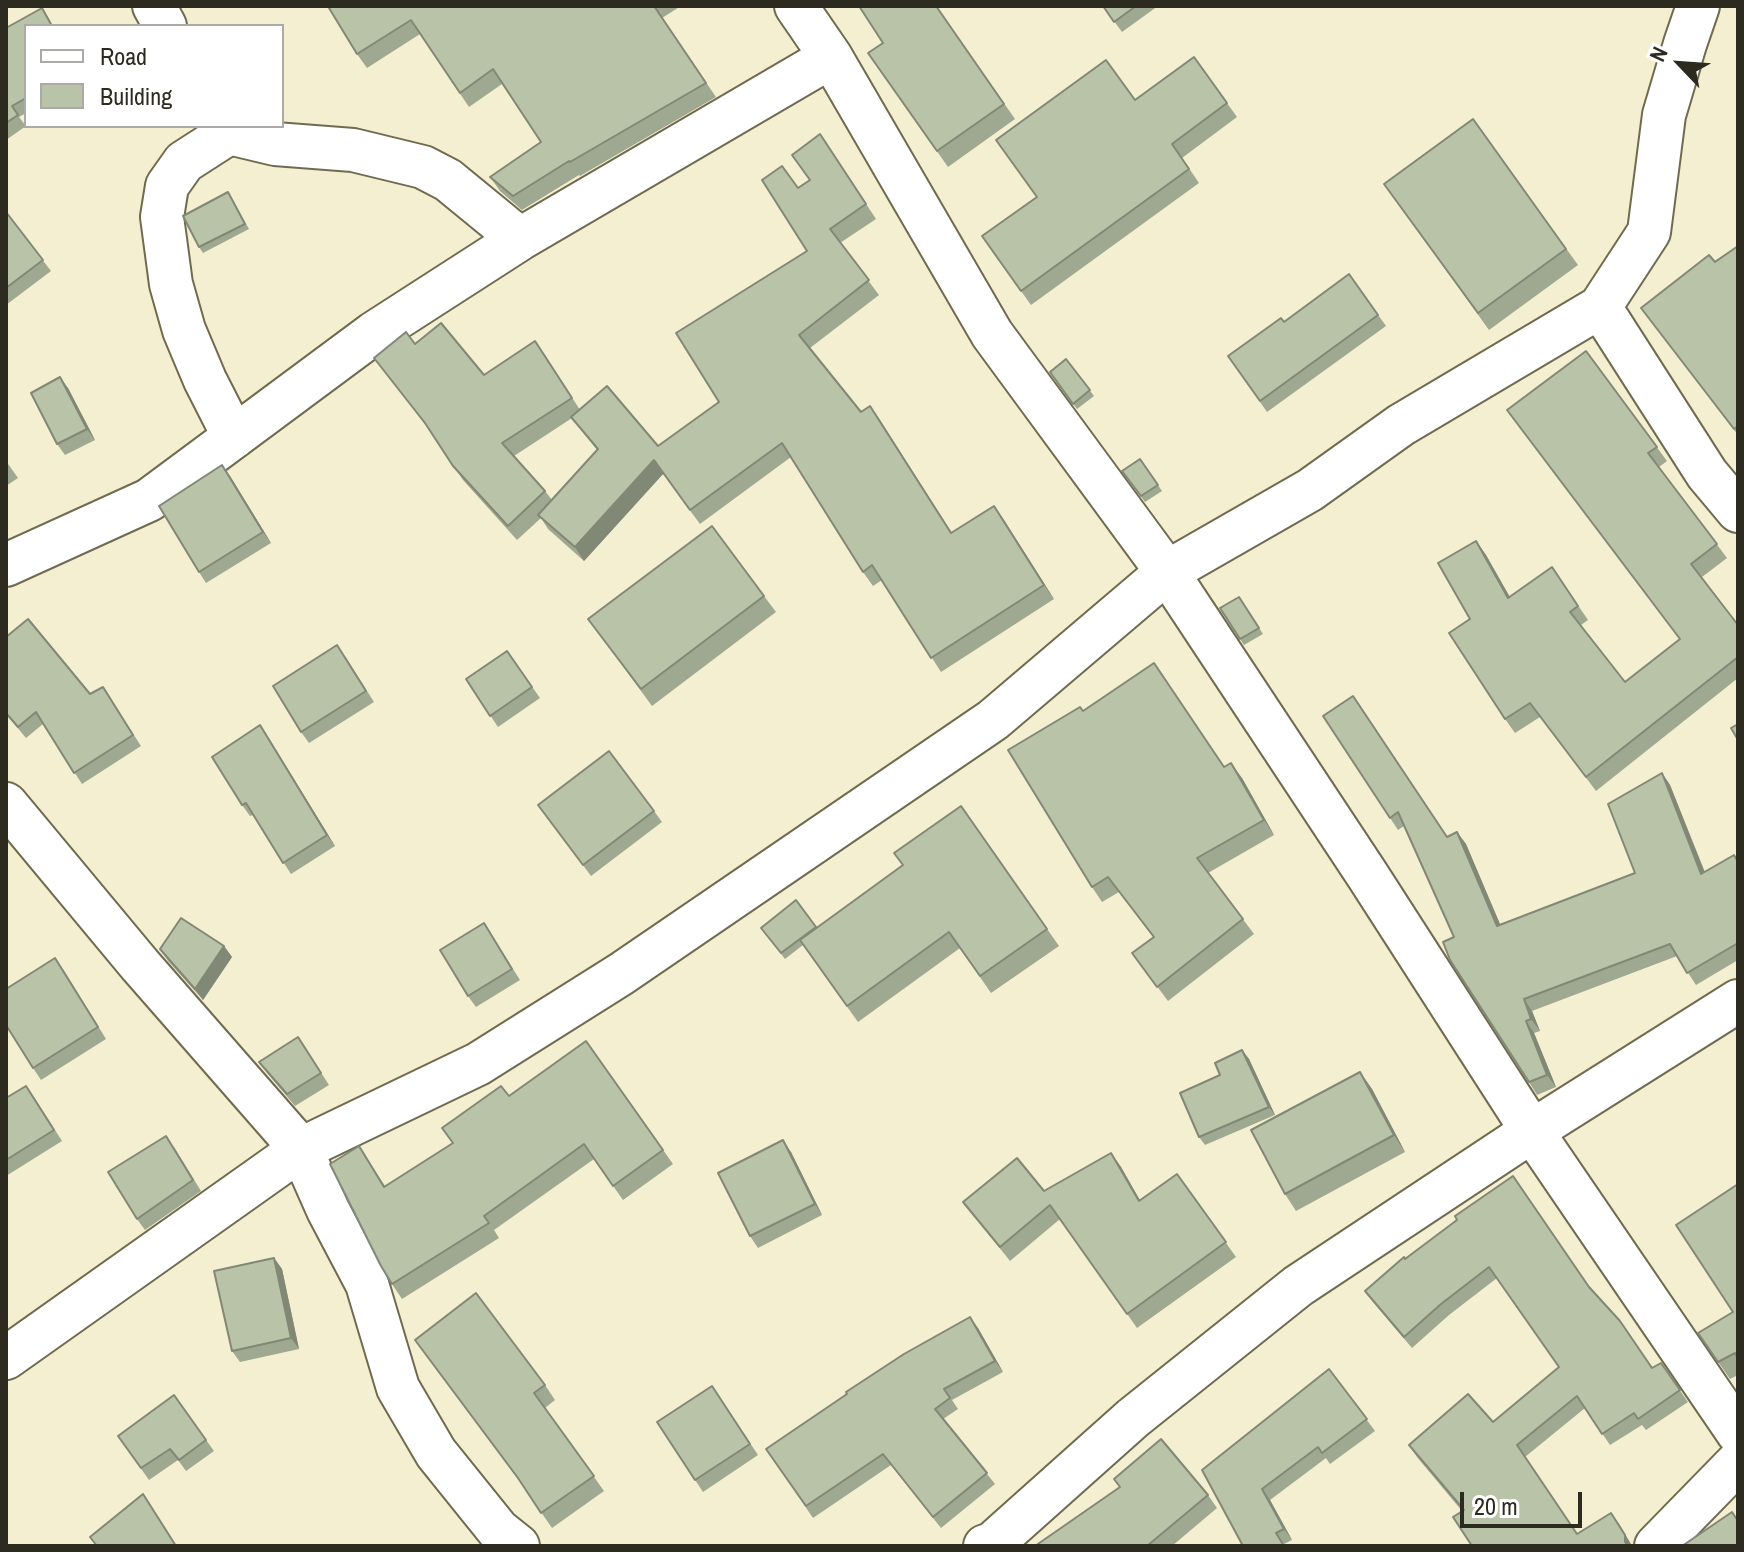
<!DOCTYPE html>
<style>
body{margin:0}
#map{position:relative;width:1744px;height:1552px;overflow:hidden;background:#f5efd1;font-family:"Archivo Narrow",sans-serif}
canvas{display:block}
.frame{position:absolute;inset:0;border:8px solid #2d2b20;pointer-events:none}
.legend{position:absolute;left:24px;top:24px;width:260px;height:104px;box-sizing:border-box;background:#fff;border:2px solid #abaaa6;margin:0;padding:10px 14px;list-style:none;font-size:24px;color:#2d2b20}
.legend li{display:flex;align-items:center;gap:16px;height:40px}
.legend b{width:40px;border:2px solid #abaaa6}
.north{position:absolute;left:1640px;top:24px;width:80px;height:80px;-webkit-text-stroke:6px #fff;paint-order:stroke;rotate:295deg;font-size:22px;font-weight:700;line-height:32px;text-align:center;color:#2d2b20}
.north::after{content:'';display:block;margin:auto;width:28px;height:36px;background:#2d2b20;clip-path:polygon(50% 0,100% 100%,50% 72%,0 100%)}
.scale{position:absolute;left:1460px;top:1492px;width:122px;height:36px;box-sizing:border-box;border:4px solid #2d2b20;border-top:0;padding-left:10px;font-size:24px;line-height:28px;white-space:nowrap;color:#2d2b20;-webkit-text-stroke:6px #fff;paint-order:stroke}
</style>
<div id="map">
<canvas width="1744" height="1552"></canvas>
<div class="frame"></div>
<ul class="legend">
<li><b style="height:10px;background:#fff"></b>Road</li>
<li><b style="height:22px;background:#b9c3a8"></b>Building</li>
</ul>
<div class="north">N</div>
<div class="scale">20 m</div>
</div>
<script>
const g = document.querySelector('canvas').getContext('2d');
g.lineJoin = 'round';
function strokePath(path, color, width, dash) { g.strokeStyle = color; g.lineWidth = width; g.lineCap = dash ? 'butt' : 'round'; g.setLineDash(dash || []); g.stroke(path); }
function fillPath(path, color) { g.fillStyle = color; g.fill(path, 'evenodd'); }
const street = new Path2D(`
 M154 6 165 26
 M796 6 831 57 992 334 1167 572 1368 876 1532 1131 1738 1433
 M225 126 229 133 275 144 353 150 423 167 448 180 520 239
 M229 133 184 162 167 186 162 217 171 284 184 330 205 380 234 437
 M1600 307 1707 474 1738 511
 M6 565 149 500 374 333 520 239 831 57
 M6 804 140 965 301 1149 328 1210 367 1284 398 1388 436 1453 498 1530 518 1546
 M6 1358 301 1149 478 1064 621 974 993 720 1167 572 1310 490 1401 425 1600 307 1649 232 1664 115 1685 44 1698 6
 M985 1546 992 1544 1133 1418 1298 1286 1532 1131 1738 1001
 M1656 1546 1738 1462`);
const wall = new Path2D(`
 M332 6H681L662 18 716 97 580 176 579 175 522 210 500 191 490 177 541 142 502 84 469 107 420 34 367 68 357 54Z
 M936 6 1015 119 948 167 868 53Z
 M1103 6H1158L1122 32Z
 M42 8 49 19 26 26V113L19 117 26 126 6 140V28Z
 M1194 57 1237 117 1182 158 1199 183 1031 305 982 236 1036 197 1135 100Z
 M1473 119 1578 265 1489 330 1384 184Z
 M830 149 876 219 840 243 879 295 810 348 861 412 870 406 952 533 994 506 1054 599 941 672 882 580 873 586 863 572 791 457 700 524 663 474 584 561 548 529 541 518 517 540 463 480 431 432 374 358 415 344 484 375 545 355 580 410 658 446 719 402 807 251 798 188 810 180ZM572 418 597 450 552 500 545 491 514 456Z
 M228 192 249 229 203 253 199 247Z
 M6 212 51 271 6 305Z
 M1738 246V435L1641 308Z
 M1349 274 1386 326 1267 412 1228 356 1284 322Z
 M1586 351 1667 461 1659 467 1727 558 1702 577 1738 625V678L1596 791 1540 717 1515 733 1505 719 1470 619 1476 541 1486 555 1510 597 1552 567 1588 620 1581 625 1625 682 1680 639 1507 410Z
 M1066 359 1094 396 1077 409 1050 372Z
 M68 388 95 440 65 455 57 444Z
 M1140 459 1162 491 1145 502 1122 471Z
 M6 461 18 478 6 486Z
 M230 476 271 543 206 583 199 572Z
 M764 596 776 612 652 706 600 635Z
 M1239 597 1263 634 1244 645 1220 608Z
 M6 637 90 694 103 687 141 746 82 784 43 724 26 738 6 714Z
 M507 651 540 698 498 727 466 679Z
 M345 656 374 702 309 743 301 732Z
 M1083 711 1224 767 1242 778 1274 835 1208 873 1254 934 1168 1001 1132 953 1153 937 1119 892 1102 902 1092 887Z
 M1323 716 1447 837 1457 832 1466 844 1500 925 1635 873 1662 773 1670 785 1705 872 1738 861V960L1696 985 1677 956 1532 1011 1540 1031 1534 1033 1556 1087 1537 1095 1529 1082 1454 937 1404 826 1398 830Z
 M268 737 335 846 291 874 253 815 250 816 242 805Z
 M538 805 654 811 662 822 591 876Z
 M961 806 1059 946 991 993 960 948 858 1022 803 945 785 959 761 928 796 900 817 928 903 865Z
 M484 923 520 980 476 1007 468 996Z
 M224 946 232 957 203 1000 168 961 160 949Z
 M63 969 106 1039 41 1080 33 1068Z
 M298 1037 329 1085 295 1106 267 1073 259 1062Z
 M586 1041 673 1164 623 1200 594 1159 494 1230 499 1238 402 1299 392 1284 359 1146 385 1186 453 1143 509 1096Z
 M1242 1050 1249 1059 1275 1115 1205 1145 1199 1137 1220 1075Z
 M1360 1072 1372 1089 1405 1152 1296 1211 1285 1194Z
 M34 1097 62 1141 6 1176V1098Z
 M174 1147 201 1191 145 1230 137 1219Z
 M791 1152 822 1215 758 1248 750 1236Z
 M1111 1153 1121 1167 1140 1201 1177 1174 1236 1257 1137 1328 1060 1219 1010 1261 963 1202 1044 1191Z
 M1738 1184V1375L1730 1379 1698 1333 1733 1312Z
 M1457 1220 1590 1287 1652 1368 1661 1363 1688 1402 1646 1430 1642 1425 1610 1445 1585 1408 1525 1457 1577 1534 1619 1524 1632 1546H1472L1462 1511 1417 1457 1409 1445 1493 1422 1559 1367 1497 1278 1449 1315 1412 1348 1373 1302 1365 1291Z
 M274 1258 282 1269 299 1349 240 1362 232 1351Z
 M978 1328 1003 1372 952 1400 958 1409 943 1419 995 1484 941 1528 891 1465 813 1518 766 1449Z
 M426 1355 545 1385 555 1400 545 1408 604 1491 552 1528 523 1486Z
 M1329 1369 1375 1431 1330 1464 1326 1458 1270 1500 1292 1540 1284 1544 1202 1470Z
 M712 1386 758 1455 703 1492 657 1422Z
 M174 1395 214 1451 186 1471 178 1460 149 1480 118 1436Z
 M1114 1479 1208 1495 1217 1508 1172 1546H1035L1120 1487Z`);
const shadedWall = new Path2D(`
 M60 377 68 388 95 440 87 429Z
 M870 406 880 420 961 548 951 533Z
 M654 460 663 474 584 561 575 547Z
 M222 465 230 476 271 543 263 532Z
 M994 506 1004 520 1054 599 1044 585Z
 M1476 541 1486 555 1518 612 1508 598Z
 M260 725 268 737 335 846 327 835Z
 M1231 763 1242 778 1274 835 1264 820Z
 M1662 773 1670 785 1710 886 1701 874Z
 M1457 832 1466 844 1506 938 1497 926Z
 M224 946 232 957 203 1000 195 989Z
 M1524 999 1532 1011 1540 1031 1531 1019Z
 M1526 1021 1534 1033 1556 1087 1547 1075Z
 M1242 1050 1249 1059 1275 1115 1269 1107Z
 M1360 1072 1372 1089 1405 1152 1394 1135Z
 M783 1140 791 1152 822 1215 815 1204Z
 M1111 1153 1121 1167 1149 1216 1139 1201Z
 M274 1258 282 1269 299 1349 291 1338Z
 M970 1317 978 1328 1003 1372 995 1361Z
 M1262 1489 1270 1500 1292 1540 1284 1529Z
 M1611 1513 1619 1524 1632 1546H1628Z`);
const building = new Path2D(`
 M332 6H654L706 83 570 162 569 161 513 196 490 177 541 142 493 69 460 93 411 20 357 54 329 8Z
 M859 6H936L1004 104 937 151 868 53 883 43Z
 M1103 6H1136L1114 22Z
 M42 8 52 26H26V98L12 106 18 115 6 123V28Z
 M1194 57 1227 103 1172 144 1189 169 1021 291 982 236 1037 197 996 140 1106 60 1135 100Z
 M1473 119 1566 249 1478 313 1384 184Z
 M820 134 866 204 830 229 869 280 799 335 861 412 870 406 951 533 994 506 1044 585 931 658 872 565 863 572 782 443 690 510 654 460 575 547 538 515 598 449 571 417 607 386 658 446 719 402 676 333 807 251 762 180 782 166 798 188 810 180 792 155Z
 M228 192 245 224 199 247 183 216Z
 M6 212 43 260 6 288Z
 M1738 246V426L1734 429 1641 308 1709 255 1715 262Z
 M1349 274 1378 315 1260 401 1228 356 1281 318 1284 322Z
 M441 323 484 375 535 341 572 398 502 443 545 491 508 526 453 466 425 423 374 358 406 332 415 344Z
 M1586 351 1657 447 1648 453 1717 544 1691 564 1738 625V657L1586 777 1530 703 1505 719 1449 633 1470 619 1438 563 1476 541 1508 598 1552 567 1578 606 1570 612 1625 682 1680 639 1507 410Z
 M1066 359 1090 390 1073 404 1050 372Z
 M60 377 87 429 57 444 31 393Z
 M1140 459 1158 485 1141 496 1122 471Z
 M222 465 263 532 199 572 159 506Z
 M712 526 764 596 641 689 588 619Z
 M1239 597 1259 628 1240 639 1220 608Z
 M28 619 90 694 103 687 133 735 74 773 36 712 18 727 6 713V637Z
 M337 645 366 691 301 732 273 686Z
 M507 651 532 687 490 716 466 679Z
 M1154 663 1224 767 1231 763 1264 820 1197 858 1243 919 1157 987 1132 953 1154 937 1108 877 1092 887 1008 750 1080 707 1083 711Z
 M1353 696 1447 837 1457 832 1497 926 1635 873 1608 804 1662 773 1701 874 1734 855 1738 862V943L1687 973 1670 944 1524 999 1531 1019 1526 1021 1547 1075 1529 1082 1450 960 1443 942 1454 937 1398 812 1390 818 1323 716Z
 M1738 724V740L1731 728Z
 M260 725 327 835 283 863 246 803 242 805 212 757Z
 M609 751 654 811 583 865 538 805Z
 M961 806 1047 929 980 976 949 932 847 1006 800 940 903 865 894 853Z
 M796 900 816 927 781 953 761 928Z
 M181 918 224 946 195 989 160 949Z
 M484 923 512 969 468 996 440 950Z
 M55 958 98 1027 33 1068 6 1025V989Z
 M298 1037 321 1073 287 1094 259 1062Z
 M586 1041 663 1150 613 1186 584 1144 484 1216 489 1223 392 1284 381 1266 330 1164 359 1146 384 1187 453 1143 442 1128 501 1086 509 1096Z
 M1242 1050 1269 1107 1199 1137 1180 1093 1220 1075 1215 1063Z
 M1360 1072 1394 1135 1285 1194 1251 1130Z
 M26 1086 54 1130 6 1160V1098Z
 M166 1136 193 1180 137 1219 108 1172Z
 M783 1140 815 1204 750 1236 718 1173Z
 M1111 1153 1139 1201 1177 1174 1226 1242 1127 1314 1050 1205 1000 1247 963 1202 1017 1158 1044 1191Z
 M1513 1176 1589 1287 1620 1321 1652 1368 1661 1363 1680 1390 1638 1419 1634 1413 1602 1434 1577 1396 1517 1445 1577 1534 1611 1513 1625 1535V1542L1628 1546H1472L1453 1517 1464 1510 1409 1445 1468 1394 1493 1422 1559 1367 1489 1267 1441 1304 1404 1337 1365 1291 1404 1257 1405 1259 1457 1220 1455 1216Z
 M1738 1184V1358L1735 1353 1718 1362 1698 1333 1733 1312 1676 1225Z
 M274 1258 291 1338 232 1351 214 1271Z
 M476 1293 545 1385 534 1393 594 1476 541 1513 518 1478 415 1340Z
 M970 1317 995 1361 944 1389 950 1398 935 1409 987 1473 933 1517 883 1454 806 1506 766 1449 847 1394 846 1392 904 1354Z
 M1329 1369 1367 1419 1322 1453 1318 1447 1262 1489 1284 1529 1276 1533 1284 1546H1243L1202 1470Z
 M712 1386 750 1444 695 1480 657 1422Z
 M174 1395 206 1440 179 1460 170 1449 141 1468 118 1436Z
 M1161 1439 1208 1495 1147 1546H1035L1120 1487 1114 1479Z
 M143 1494 176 1546H97L90 1537Z
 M1732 1512 1738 1521V1546H1682Z`);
strokePath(street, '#706a50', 46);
strokePath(street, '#fff', 42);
fillPath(wall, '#9fa890');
fillPath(shadedWall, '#828876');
fillPath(building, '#b9c3a8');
strokePath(building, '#828876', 2);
</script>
